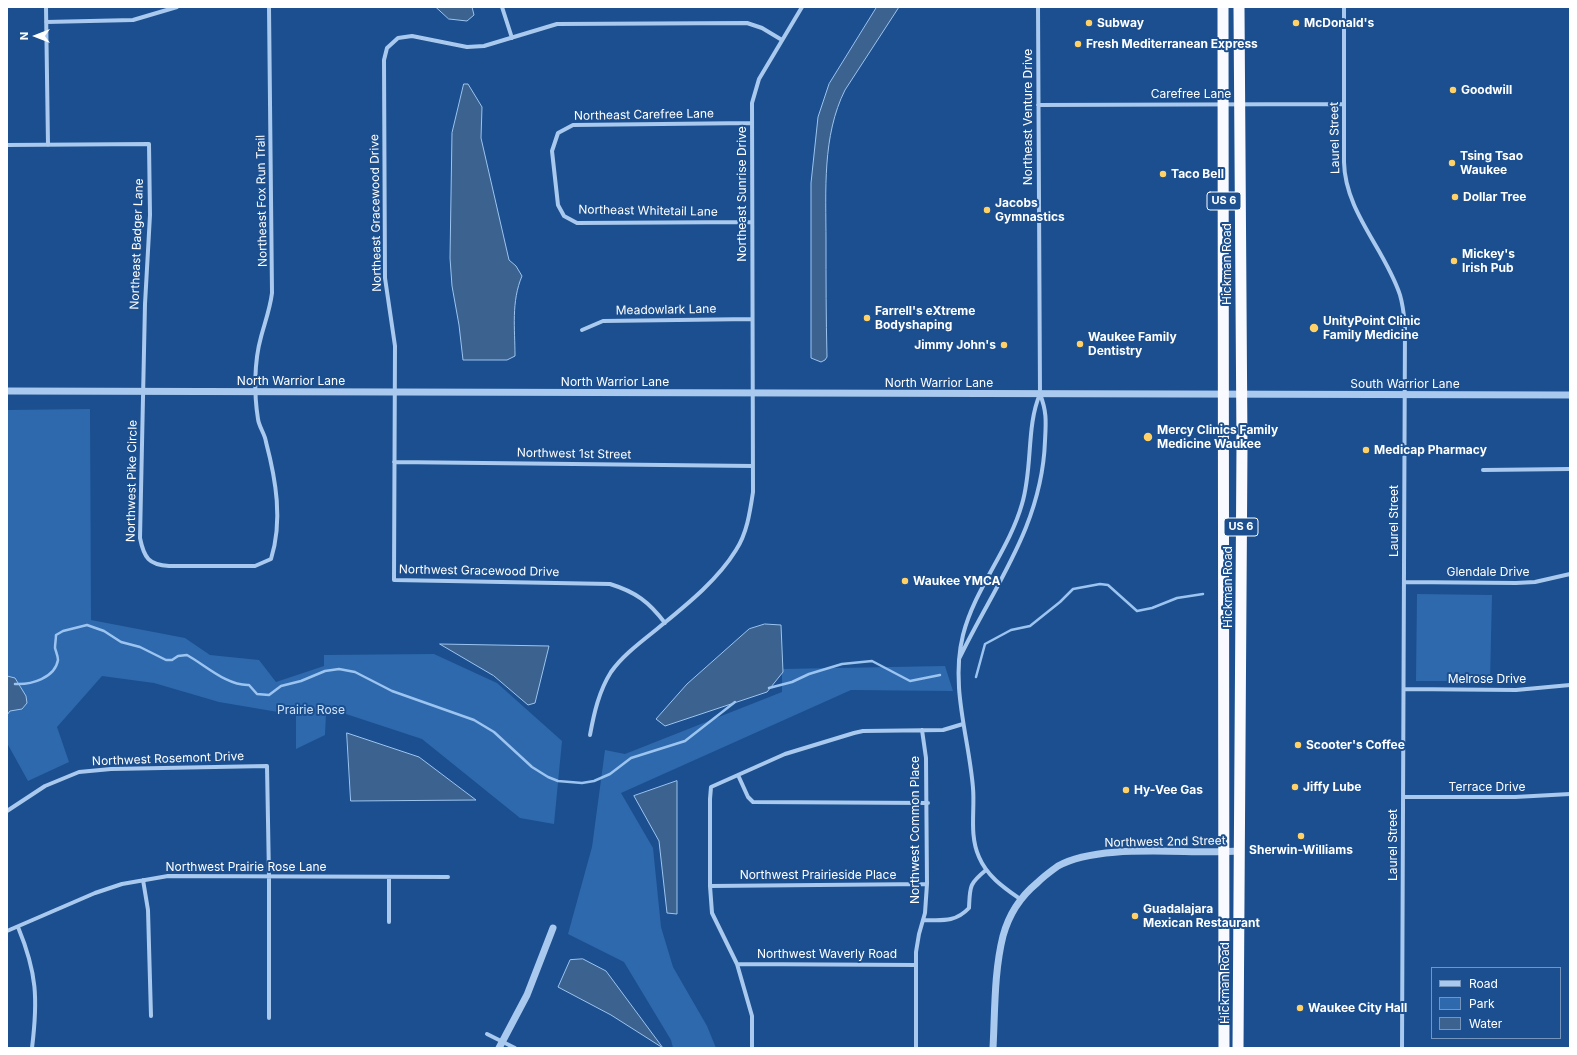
<!DOCTYPE html>
<style>
body{margin:0}
#map{position:relative;width:1577px;height:1055px;overflow:hidden;background:#1b4f8f;font-family:Inter,sans-serif}
canvas{display:block}
.frame{position:absolute;inset:0;border:8px solid #fff;pointer-events:none}
.legend{position:absolute;left:1431px;top:967px;width:130px;height:72px;box-sizing:border-box;background:#1b4f8f;border:1px solid #7695bc;margin:0;padding:5px 7px;list-style:none;font-size:12px;color:#fff}
.legend li{display:flex;align-items:center;gap:8px;height:20px}
.legend b{width:20px;border:1px solid #7695bc}
.north{position:absolute;left:16px;top:16px;width:40px;height:40px;-webkit-text-stroke:3px #1b4f8f;paint-order:stroke;rotate:270deg;font-size:11px;font-weight:700;line-height:16px;text-align:center;color:#fff}
.north::after{content:'';display:block;margin:auto;width:14px;height:18px;background:#fff;clip-path:polygon(50% 0,100% 100%,50% 72%,0 100%)}
</style>
<div id="map">
<canvas width="1577" height="1055"></canvas>
<div class="frame"></div>
<ul class="legend">
<li><b style="height:5px;background:#a9c9ee"></b>Road</li>
<li><b style="height:11px;background:#2e69ad"></b>Park</li>
<li><b style="height:11px;background:#3c6290"></b>Water</li>
</ul>
<div class="north">N</div>
</div>
<script>
const g = document.querySelector('canvas').getContext('2d');
g.lineJoin = 'round';
function fillPath(path, color) { g.fillStyle = color; g.fill(path, 'evenodd'); }
function strokePath(path, color, width, dash) { g.strokeStyle = color; g.lineWidth = width; g.lineCap = dash ? 'butt' : 'round'; g.setLineDash(dash || []); g.stroke(path); }
function drawText(font, color, halo, rows, align = 'center') {
  g.font = font + ' Inter,sans-serif'; g.lineWidth = 4; g.setLineDash([]); g.textBaseline = 'middle'; g.strokeStyle = halo; g.fillStyle = color; for (const [text, x, y, turn = 0] of rows) {
    g.save(); g.translate(x, y); g.rotate((+turn || 0) * Math.PI / 180); g.textAlign = isNaN(turn) ? turn : align; if (halo) g.strokeText(text, 0, 0); g.fillText(text, 0, 0); g.restore();
  }
}
const green = new Path2D(`
 M90 409 91 620 185 638 210 655 259 660 276 682 324 666V655L434 654 497 683 562 741 554 824 520 818 422 739 346 714H326L325 735 296 749V712H278L219 702 154 683 102 676 57 727 69 762 28 781 7 743V410Z
 M1417 594 1492 595 1490 681H1416Z
 M945 666 953 691 851 690 621 793 653 848 661 927 673 967 707 1026 716 1048H673L671 1040 624 962 568 934 592 847 605 750 625 754 782 692V669Z`);
const water = new Path2D(`
 M436 7H472L474 15 467 21 449 19Z
 M877 7H899L845 90C822 136 826 191 826 241 826 279 826 318 827 357L825 360 821 362 811 358V183L818 117 829 84Z
 M464 84H468L482 107 481 138 509 260 516 266 522 276C511 302 515 329 515 356L507 360H463L459 325 452 286 450 258 452 133Z
 M765 624 781 625 783 672 767 692 665 726 656 719 687 684 749 629Z
 M440 644 549 646 535 703 528 705 494 676Z
 M7 676 15 678 26 696 27 703 22 709 10 711 7 715Z
 M347 733 419 757 476 800 351 801Z
 M677 781V914L667 913 659 841 634 796Z
 M583 959 606 971 663 1048 611 1015 558 987 570 960Z`);
const stream = new Path2D(`
 M976 677 985 644 1011 630 1030 626 1060 602 1073 589 1100 584 1108 585 1137 611 1152 608 1177 598 1203 594
 M15 684C31 685 55 678 58 660 58 656 56 652 55 648 55 644 56 639 56 635L63 631 87 625 104 631 121 642 140 647 166 660H172L178 656 187 655C205 665 227 686 249 685L257 694 269 695 281 686 301 681 325 671 339 669 355 672 392 691 474 720 494 732 532 767 548 777 558 781 582 783 594 781 610 774 631 758 685 741 735 702
 M769 688 792 682 809 674 842 664 872 661 910 681 940 675`);
const minor = new Path2D(`
 M46 7 48 145
 M502 7 512 38
 M1344 7V162C1345 212 1385 249 1400 295 1403 305 1404 315 1405 325L1402 1048
 M46 22 133 20 177 7
 M1038 105 1344 104
 M751 123 573 125 558 133 552 151 558 205 564 216 577 223 752 222
 M7 145 149 144 150 215 145 304 140 538C144 558 149 565 169 566H255L271 559C283 521 276 480 266 442 265 434 259 427 258 419 254 394 254 362 261 337 265 322 270 309 272 293L269 7
 M582 330 603 321 752 319
 M394 462 753 466
 M1483 470 1570 469
 M1404 582 1516 583 1535 582 1570 574
 M665 623C649 602 636 592 610 584L394 580 395 346 385 278 384 60 387 48 398 38 412 36 467 47 484 46 557 24 747 23 762 28 782 40
 M959 659C994 586 1042 526 1045 441 1046 422 1047 412 1040 394L1038 7
 M1404 689 1516 690 1570 685
 M590 735C594 713 599 691 611 672 623 655 641 642 657 629 685 606 717 581 736 550 747 533 750 512 753 492L752 103 759 79 802 7
 M738 775 748 797 753 802 928 803
 M1403 797H1515L1570 794
 M7 811 45 786 79 772 111 769 267 766 269 876V1018
 M143 880 148 910 151 1016
 M710 886 927 884
 M1020 899C1003 887 987 876 979 857 969 835 975 810 973 788 969 737 950 687 963 635 975 588 1009 550 1022 504 1033 468 1026 426 1040 394
 M923 920C941 920 955 923 969 908 970 886 969 884 986 870
 M389 922V877
 M18 927C37 973 38 999 32 1048
 M7 931 95 893 122 884 168 876 448 877
 M737 964 916 965
 M487 1034 515 1048
 M752 1048V1016L737 964 712 913 710 886V799L711 787 785 754 854 733 863 731 943 730 963 724
 M916 1048V952L919 934 925 913 927 884 926 758 922 730`);
const tertiary = new Path2D(`
 M7 391 1570 395
 M499 1048 527 995 553 928
 M993 1048C995 1011 994 972 1003 936 1009 914 1020 897 1037 883 1043 877 1051 871 1058 866 1100 842 1190 855 1239 851`);
const trunk = new Path2D(`
 M1223 7 1224 1048
 M1238 1048 1242 445 1239 7`);
const markers = [
 [1089,23,4,"#ffd166"],
 [1296,23,4,"#ffd166"],
 [1078,44,4,"#ffd166"],
 [1453,90,4,"#ffd166"],
 [1452,163,4,"#ffd166"],
 [1163,174,4,"#ffd166"],
 [1455,197,4,"#ffd166"],
 [987,210,4,"#ffd166"],
 [1454,261,4,"#ffd166"],
 [867,318,4,"#ffd166"],
 [1314,328,5,"#ffd166"],
 [1080,344,4,"#ffd166"],
 [1004,345,4,"#ffd166"],
 [1148,437,5,"#ffd166"],
 [1366,450,4,"#ffd166"],
 [905,581,4,"#ffd166"],
 [1298,745,4,"#ffd166"],
 [1295,787,4,"#ffd166"],
 [1126,790,4,"#ffd166"],
 [1301,836,4,"#ffd166"],
 [1135,916,4,"#ffd166"],
 [1300,1008,4,"#ffd166"]
];
const shields = [
 [1224,201,34],
 [1241,527,34]
];
const shieldNames = [
 ["US 6",1224,201],
 ["US 6",1241,527]
];
const poiNames = [
 ["Subway",1097,23],
 ["McDonald's",1304,23],
 ["Fresh Mediterranean Express",1086,44],
 ["Goodwill",1461,90],
 ["Tsing Tsao",1460,156],
 ["Waukee",1460,170],
 ["Taco Bell",1171,174],
 ["Dollar Tree",1463,197],
 ["Jacobs",995,203],
 ["Gymnastics",995,217],
 ["Mickey's",1462,254],
 ["Irish Pub",1462,268],
 ["Farrell's eXtreme",875,311],
 ["Bodyshaping",875,325],
 ["UnityPoint Clinic",1323,321],
 ["Family Medicine",1323,335],
 ["Waukee Family",1088,337],
 ["Dentistry",1088,351],
 ["Jimmy John's",996,345,"right"],
 ["Mercy Clinics Family",1157,430],
 ["Medicine Waukee",1157,444],
 ["Medicap Pharmacy",1374,450],
 ["Waukee YMCA",913,581],
 ["Scooter's Coffee",1306,745],
 ["Jiffy Lube",1303,787],
 ["Hy-Vee Gas",1134,790],
 ["Sherwin-Williams",1301,850,"center"],
 ["Guadalajara",1143,909],
 ["Mexican Restaurant",1143,923],
 ["Waukee City Hall",1308,1008]
];
const streetNames = [
 ["Carefree Lane",1191,94],
 ["Northeast Carefree Lane",644,115,-1],
 ["Northeast Venture Drive",1028,117,-90],
 ["Laurel Street",1335,138,-91],
 ["Northeast Sunrise Drive",742,194,-90],
 ["Northeast Fox Run Trail",262,201,-91],
 ["Northeast Whitetail Lane",648,211,1],
 ["Northeast Gracewood Drive",376,213,-91],
 ["Northeast Badger Lane",137,244,-88],
 ["Hickman Road",1227,264,-90],
 ["Meadowlark Lane",666,310,-1],
 ["North Warrior Lane",291,381],
 ["North Warrior Lane",615,382],
 ["North Warrior Lane",939,383],
 ["South Warrior Lane",1405,384],
 ["Northwest 1st Street",574,454,1],
 ["Northwest Pike Circle",132,481,-89],
 ["Laurel Street",1394,521,-90],
 ["Northwest Gracewood Drive",479,571,1],
 ["Glendale Drive",1488,572],
 ["Hickman Road",1228,587,-90],
 ["Melrose Drive",1487,679],
 ["Northwest Rosemont Drive",168,759,-2],
 ["Terrace Drive",1487,787],
 ["Northwest Common Place",915,830,-90],
 ["Northwest 2nd Street",1165,842,-1],
 ["Laurel Street",1393,845,-90],
 ["Northwest Prairie Rose Lane",246,867],
 ["Northwest Prairieside Place",818,875],
 ["Northwest Waverly Road",827,954],
 ["Hickman Road",1225,983,-90]
];
const parkNames = [
 ["Prairie Rose",311,710]
];
fillPath(green, '#2e69ad');
fillPath(water, '#3c6290');
strokePath(water, '#9cc4f0', 1);
strokePath(stream, '#9cc4f0', 2.5);
strokePath(minor, '#a9c9ee', 4);
strokePath(tertiary, '#a9c9ee', 7);
strokePath(trunk, '#f8faff', 11);
for (const [x, y, r, color] of markers) { const dot = new Path2D(); dot.arc(x, y, r, 0, 2 * Math.PI); g.fillStyle = color; g.fill(dot); strokePath(dot, '#1b4f8f', 1.5); }
for (const [x, y, w] of shields) { const box = new Path2D(); box.roundRect(x - w / 2, y - 9, w, 18, 3); g.fillStyle = '#1b4f8f'; g.fill(box); strokePath(box, '#fff', 1); }
drawText('bold 11px', '#fff', null, shieldNames);
drawText('bold 12px', '#fff', '#1b4f8f', poiNames, 'left');
drawText('12px', '#fff', '#1b4f8f', streetNames);
drawText('12px', '#cfe3fa', '#1b4f8f', parkNames);
</script>
